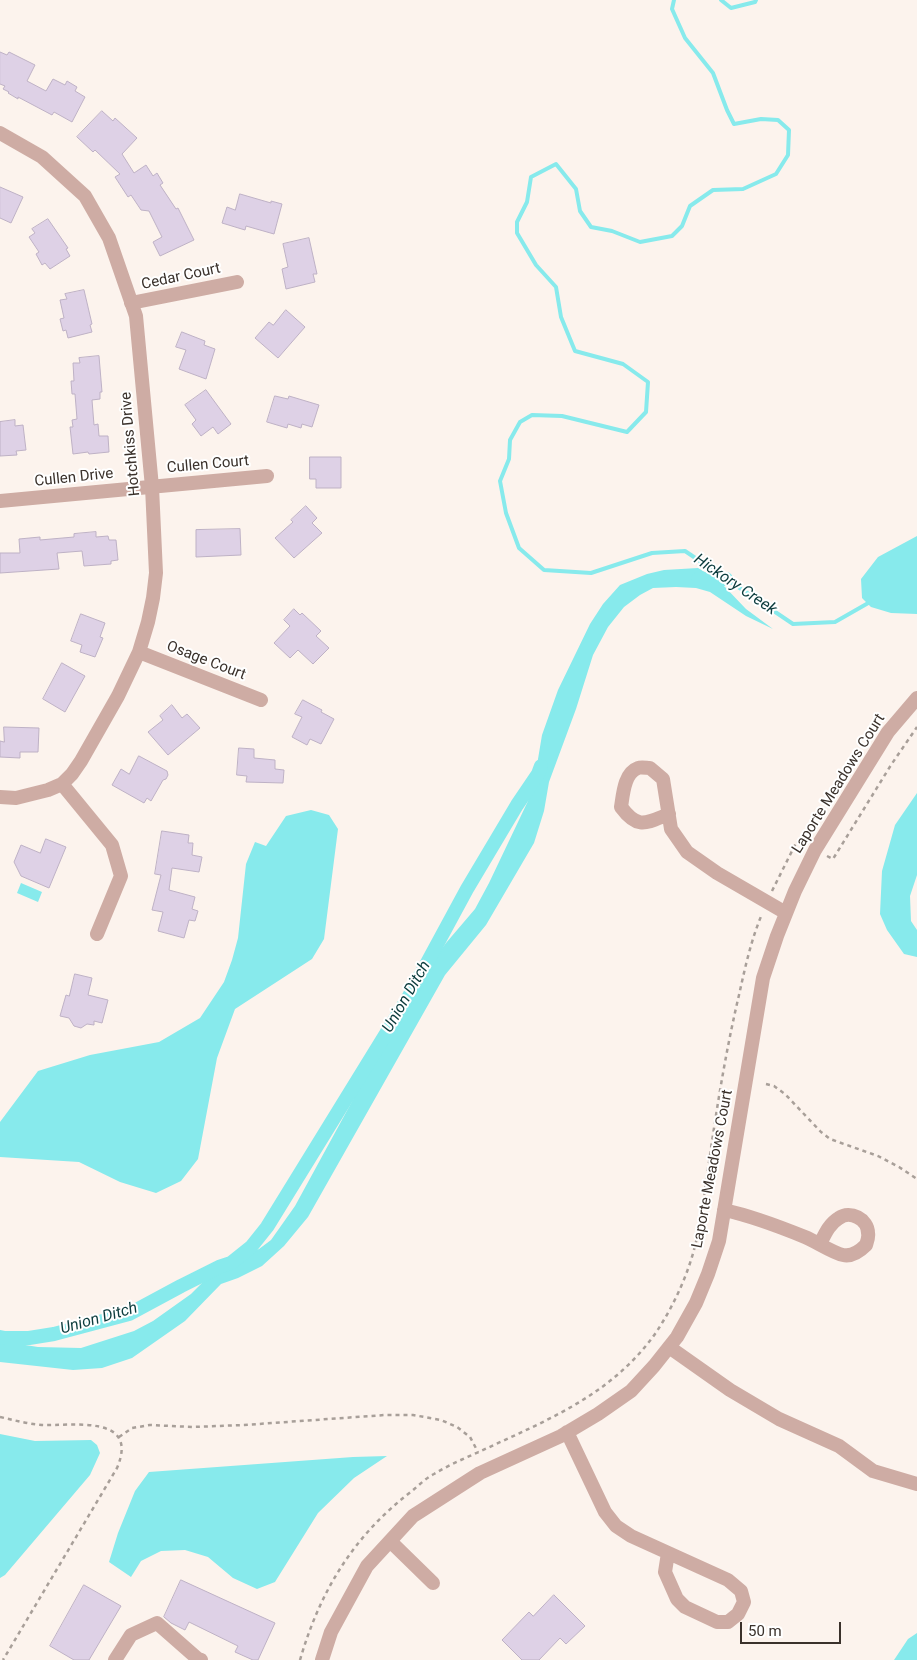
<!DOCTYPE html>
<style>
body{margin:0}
#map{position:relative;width:917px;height:1660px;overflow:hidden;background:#fcf3ed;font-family:Roboto,sans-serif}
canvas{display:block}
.scale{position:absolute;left:740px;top:1622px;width:101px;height:22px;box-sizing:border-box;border:2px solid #3a312b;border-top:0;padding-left:6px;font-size:15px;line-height:18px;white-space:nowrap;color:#3a312b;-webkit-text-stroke:4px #fff;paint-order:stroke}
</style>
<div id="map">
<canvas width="917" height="1660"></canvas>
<div class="scale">50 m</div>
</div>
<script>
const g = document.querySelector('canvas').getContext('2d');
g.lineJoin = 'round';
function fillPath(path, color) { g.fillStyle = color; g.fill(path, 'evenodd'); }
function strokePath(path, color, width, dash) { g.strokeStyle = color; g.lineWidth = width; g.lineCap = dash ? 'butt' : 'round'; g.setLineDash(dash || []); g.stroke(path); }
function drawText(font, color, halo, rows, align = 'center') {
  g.font = font + ' Roboto,sans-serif'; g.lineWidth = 4; g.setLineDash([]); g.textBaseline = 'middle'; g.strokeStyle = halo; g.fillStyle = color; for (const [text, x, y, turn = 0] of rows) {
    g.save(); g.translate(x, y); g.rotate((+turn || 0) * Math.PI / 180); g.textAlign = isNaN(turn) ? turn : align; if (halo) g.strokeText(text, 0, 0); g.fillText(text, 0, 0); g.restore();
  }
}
const water = new Path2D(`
 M917 536V614L891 613 871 607 862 598 861 579 878 557Z
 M698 568 713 577 725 587 746 609 773 629 746 616 710 592 696 588 676 587 653 588 640 595 624 607 608 627 593 655 576 709 549 782 544 811 534 843 486 925 445 975 308 1217 284 1246 262 1266 238 1278 221 1284 185 1321 132 1358 102 1368 73 1370 0 1362V1341L38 1347 81 1348 134 1331 153 1321 191 1294 223 1262 240 1257 259 1249 271 1240 295 1206 397 1019 427 969 446 943 475 909 489 883 528 801 536 771 542 735 558 690 590 624 603 604 620 585 647 574 664 570Z
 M917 793V875L910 896 911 921 917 930V957L904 954 887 930 880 914 882 871 895 825Z
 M311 810 329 815 338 829 324 939 312 959 235 1009 217 1058 198 1159 181 1181 156 1193 120 1182 79 1162 0 1157V1122L38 1071 90 1055 159 1042 200 1018 224 982 232 960 238 938 246 864 255 842 266 846 286 816Z
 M21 883 42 892 38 902 17 893Z
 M0 1434 35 1441 91 1440 97 1445 100 1453 90 1475 5 1575 0 1578Z
 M387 1456 354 1478 318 1513 275 1582 257 1589 233 1578 208 1557 185 1550 161 1551 141 1561 131 1577 109 1562 118 1533 135 1491 149 1472 353 1457Z
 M917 1633V1660H894L908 1639Z`);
const stream = new Path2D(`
 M674 0 672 9 685 38 713 73 727 110 734 124 761 119 778 120 789 130 788 155 776 174 743 189 713 190 690 206 682 226 672 236 640 242 612 231 591 227 580 211 576 189 556 164 531 177 527 202 517 222V233L536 265 556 287 561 317 575 351 623 364 648 382 646 412 627 432 562 416 532 415 520 422 510 440 509 459 500 481 506 513 519 548 544 570 591 573 652 553 685 551 793 624 835 622 870 602
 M721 0 731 8 755 2 756 0`);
const canal = new Path2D(`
 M698 579H726
 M0 1337 5 1338H29L54 1334 129 1314 181 1286 219 1267 231 1263 251 1247 267 1227 408 998 467 889 517 805 538 774 541 766`);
const building = new Path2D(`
 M0 52 7 55 9 52 35 65 27 81 46 91 53 79 65 85 67 81 77 87 75 91 85 97 72 122 54 112 52 115 18 97V99L8 93 9 92 3 89 5 86 0 84Z
 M102 111 113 121 115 118 137 138 122 154 134 173 146 165 153 176 157 173 163 183 160 185 176 209 178 208 194 240 160 256 153 242 162 237 149 211 141 210 131 195 128 197 115 177 120 174 95 150 93 152 77 137Z
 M0 187 23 197 11 223 0 218Z
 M240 194 271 203V201L282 204 274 234 246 226 245 230 222 223 227 207 235 210Z
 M48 219 68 248 66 249 70 256 50 269 45 263 42 265 36 254 39 252 29 237 35 233 32 229Z
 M309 238 317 274H313L315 282 286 289 282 269 288 267 283 244Z
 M84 290 92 324 90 325 92 332 68 338 66 330 63 331 60 319 64 318 60 300 67 299 65 294Z
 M286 310 305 327 278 358 255 338 269 322 273 325Z
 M182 332 205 341 204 345 215 349 206 379 179 369 186 350 176 347Z
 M99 356 102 392H100V399L92 400 94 425 98 424 99 436H108L109 452 89 454 88 452 73 454 70 427H73L72 420 77 419 75 394H72L71 381H74L73 363H80L79 358Z
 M206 390 231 424 218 434 213 427 201 436 192 424 196 420 185 405Z
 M275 396 288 399 289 396 319 405 312 427 302 424 301 428 288 424 287 428 267 422Z
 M15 420V426L23 425 26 450 16 451 17 455 0 456V422Z
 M310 457H341V488H316V479H310Z
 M306 506 317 518 312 523 322 533 294 558 275 538 293 522 291 520Z
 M240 529 241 555 196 557V530Z
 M96 532V537L108 536 109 540H116L118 560 111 561V564L84 566 82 551 57 553 59 569 0 573V553H20L19 539 40 537V540L74 537V534Z
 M294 609 300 615 302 613 321 631 316 636 329 648 313 664 298 650 290 658 274 643 290 626 284 620Z
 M81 614 105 623 100 637 103 638 95 657 80 652 82 645 71 641Z
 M62 663 85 676 65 712 43 699Z
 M303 700 322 710 321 712 334 719 321 744 310 739 307 745 292 737 302 717 295 714Z
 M172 705 182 718 187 714 200 728 168 755 148 732 163 720 160 716Z
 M4 727 39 728 38 752H20V758L0 757V741L4 742Z
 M239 748 254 749V758L275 760V769L284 770 283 783 246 782 247 776 237 775Z
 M139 756 167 771 168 775 166 779 163 780 151 801 147 798 144 803 112 785 121 769 129 774Z
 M162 831 189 835 188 843H193L192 855 202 857 199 872 172 868 169 890 195 897 192 909 198 911 195 921 189 920 184 938 158 931 163 912 152 910 161 875 155 874Z
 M46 839 66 847 49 888 21 876 14 862 21 845 40 853Z
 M75 974 92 978 88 995 108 1000 102 1023 94 1021V1025L87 1024 81 1028 74 1026 69 1018 60 1016 66 995 69 996Z
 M181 1580 275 1623 258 1660H253L235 1652 238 1646 189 1622 185 1630 171 1623 164 1617Z
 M84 1585 121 1606 89 1660H74L50 1646Z
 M554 1595 585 1626 566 1644 560 1638 539 1660H522L502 1640 529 1612 533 1616Z`);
const path = new Path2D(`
 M827 856 833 859 891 765 917 727
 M772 891 797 841 805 845
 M766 1084 774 1086 785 1094 821 1132 830 1139 878 1156 899 1167 917 1179
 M0 1417C14 1420 27 1424 42 1425 72 1426 140 1414 117 1468L3 1660
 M119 1437 132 1428 150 1425 192 1427 244 1425 385 1415H413L441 1420 457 1427 470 1437 478 1452
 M300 1660C320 1591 354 1535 412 1491 419 1485 426 1478 434 1474 449 1465 465 1458 481 1451 547 1420 613 1395 657 1331 676 1302 692 1266 698 1232 703 1209 705 1185 709 1162 717 1106 726 1050 739 995 745 968 751 940 762 914`);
const minor = new Path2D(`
 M0 133 42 157 85 196 109 238 136 316 152 487 156 573 153 598 148 622 139 652 118 696 81 761 72 774 62 784 48 790 16 798 0 797
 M131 303 237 282
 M0 501 267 476
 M139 652 261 700
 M62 784 112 845 121 876 97 934
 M669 814C646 823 638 830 621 807 623 795 624 773 638 768 641 767 647 768 650 768L663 779 671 829 687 852 717 873 786 913
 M724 1210C752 1216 778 1226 805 1237 815 1241 833 1253 843 1255 852 1257 860 1251 866 1245 867 1242 869 1237 868 1233 868 1219 850 1210 839 1218 829 1224 825 1234 820 1244
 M669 1347 730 1390 779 1419 839 1446 873 1471 917 1484
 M567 1432 605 1512 616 1526 631 1536 728 1580 741 1591 744 1602 738 1614 728 1622H717L685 1607 677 1599 665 1572 668 1553
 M390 1541 433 1583
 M115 1660 131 1635 157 1623 198 1659 201 1660
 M322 1660 331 1632 367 1566 413 1516 480 1473 561 1436 598 1414 631 1391 654 1366 677 1337 696 1303 708 1274 719 1241 763 978 777 936 795 891 815 850 888 732 917 698`);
const streetNames = [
 ["Cedar Court",181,277,-12],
 ["Hotchkiss Drive",131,444,-95],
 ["Cullen Court",208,465,-5],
 ["Cullen Drive",74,478,-6],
 ["Osage Court",206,661,21],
 ["Laporte Meadows Court",839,784,-58],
 ["Laporte Meadows Court",713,1169,-79]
];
const waterNames = [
 ["Hickory Creek",735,585,34],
 ["Union Ditch",407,997,-60],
 ["Union Ditch",99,1319,-16]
];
fillPath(water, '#87eaec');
strokePath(stream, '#87eaec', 4);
strokePath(canal, '#87eaec', 14);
fillPath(building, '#ded1e6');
strokePath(building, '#beb1c5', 1);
strokePath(path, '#a89f99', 2.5, [4, 4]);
strokePath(minor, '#ceaca4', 14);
drawText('15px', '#3a312b', '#fff', streetNames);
drawText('italic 16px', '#0c3c3d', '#fff', waterNames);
</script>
